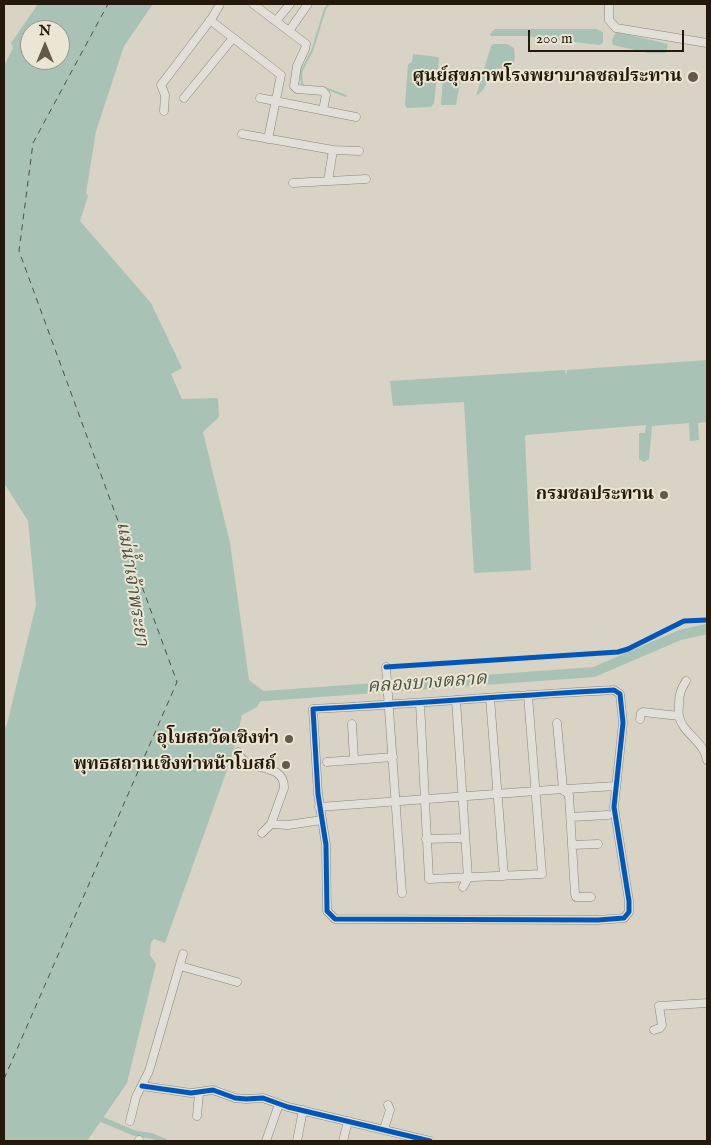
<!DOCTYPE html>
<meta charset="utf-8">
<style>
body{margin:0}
#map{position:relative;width:711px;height:1145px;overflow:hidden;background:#d8d3c4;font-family:"IM FELL English",serif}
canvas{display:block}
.frame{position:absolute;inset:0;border:5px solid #24190a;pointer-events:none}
.north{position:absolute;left:20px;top:20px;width:50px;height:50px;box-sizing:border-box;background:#ebe5d3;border:1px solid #9b9383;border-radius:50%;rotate:0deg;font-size:14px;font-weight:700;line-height:20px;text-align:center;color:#24190a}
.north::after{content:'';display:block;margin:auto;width:18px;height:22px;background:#635a4b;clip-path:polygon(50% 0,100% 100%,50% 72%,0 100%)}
.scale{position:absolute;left:528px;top:30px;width:156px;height:22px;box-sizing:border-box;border:2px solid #24190a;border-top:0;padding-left:6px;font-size:15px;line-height:18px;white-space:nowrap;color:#24190a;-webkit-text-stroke:4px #ebe5d3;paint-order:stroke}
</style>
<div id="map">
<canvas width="711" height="1145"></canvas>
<div class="frame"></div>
<div class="north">N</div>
<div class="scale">200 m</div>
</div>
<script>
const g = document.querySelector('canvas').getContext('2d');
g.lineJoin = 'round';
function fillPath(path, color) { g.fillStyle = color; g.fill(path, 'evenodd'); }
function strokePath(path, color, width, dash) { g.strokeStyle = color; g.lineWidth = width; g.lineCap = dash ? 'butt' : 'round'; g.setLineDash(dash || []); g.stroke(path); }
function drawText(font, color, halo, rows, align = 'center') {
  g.font = font + ' "IM FELL English","Noto Serif Thai",serif'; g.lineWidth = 4; g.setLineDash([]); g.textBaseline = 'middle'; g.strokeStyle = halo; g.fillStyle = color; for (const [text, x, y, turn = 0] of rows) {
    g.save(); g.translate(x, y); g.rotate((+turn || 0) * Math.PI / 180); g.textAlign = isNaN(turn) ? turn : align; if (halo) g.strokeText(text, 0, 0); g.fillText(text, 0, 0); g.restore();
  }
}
const water = new Path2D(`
 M38 4H153L124 46 96 131 86 193 88 196 80 221 151 303 182 368 171 374 182 399 218 398 219 417 203 432 230 543 249 680 265 692 257 707 242 715 232 756 165 943 154 939 151 942 150 955 156 964 127 1083 87 1141H4V730L7 724 36 605 28 521 4 483V66L13 48 11 43ZM30 30H60V60H30Z
 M495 29H596L603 32V43L599 45 525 36H491L490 34Z
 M617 32 668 44 666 53H648L613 45C611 40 613 36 617 32Z
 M494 44H507L514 48C516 64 515 71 497 68 484 77 490 87 476 96L491 46Z
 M413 54 438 57 439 59 434 103 431 107 407 108 405 105 408 64 412 62Z
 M443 76 461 78 456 105H441Z
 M707 360V422L698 423 699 440 690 441 689 423 652 426 649 459 644 462 639 459V433H645L646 425 526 435 525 437 531 570 474 573 464 402 393 406 390 381 565 370 566 376 567 370Z`);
const stream = new Path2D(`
 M305 87 302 84 301 72 312 51 325 9 329 4
 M325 88 346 96`);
const canal = new Path2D(`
 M96 1117 134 1133 152 1136 164 1141`);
const river = new Path2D(`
 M251 697 594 672 680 635 707 629`);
const ferry = new Path2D(`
 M4 1079 177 682 19 251 33 143 108 4`);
const minor = new Path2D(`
 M253 4 306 44 305 49 297 66 294 86 297 89 323 91 326 95 323 110
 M609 4V20L616 28 707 43
 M210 20 281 75 268 139
 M276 21 290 4
 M289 31 308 4
 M184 98 233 38
 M260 98 356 117
 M164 111 165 95 161 85 212 18 220 4
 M242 134 333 150 359 151
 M328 181 333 150
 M293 183 366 179
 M386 667 402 893
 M686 681C681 689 679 694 679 704 679 708 678 712 679 716 682 733 704 741 707 760
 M614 690 620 694 623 723 614 807 629 901V912L624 918 598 920 335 919 327 911 326 845 318 794 313 709C413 704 514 695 614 690Z
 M490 698 504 876
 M456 700 468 878 463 887
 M420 703 429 879 542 874 528 695
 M640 719 641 713 643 712 679 716
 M557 723 563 789 569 795 575 894 576 897H591
 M352 724 354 760
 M238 752C244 774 285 760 284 788L271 824 262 833
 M327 762 393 757
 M564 791 567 789 616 786
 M319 807 563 789
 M571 817 608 815
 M271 824 288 825 322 820
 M426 839 465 838
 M572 845 598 844
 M180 966 237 982
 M654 1030 660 1028 662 1025 659 1006 707 1003
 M142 1086 191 1093 213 1090 235 1098 246 1099 263 1098 288 1107 430 1141
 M197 1116 199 1093
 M130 1121 136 1097 149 1071 183 954
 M384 1129 390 1110 388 1105
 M139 1141V1140
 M266 1141 279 1104
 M297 1141 303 1110
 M343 1141 348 1121`);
const cycleway = new Path2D(`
 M386 667 618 652 628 649 684 621 707 620
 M614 690 620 694 623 723 614 807 629 901V912L624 918 598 920 335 919 327 911 326 845 318 794 313 709C413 704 514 695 614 690Z
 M142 1086 191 1093 213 1090 235 1098 246 1099 263 1098 288 1107 430 1141`);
const markers = [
 [693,77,6,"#635a4b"],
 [664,495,5,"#635a4b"],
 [289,739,5,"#635a4b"],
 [286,765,5,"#635a4b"]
];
const poiNames = [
 ["ศูนย์สุขภาพโรงพยาบาลชลประทาน",682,77],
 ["กรมชลประทาน",654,495],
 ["อุโบสถวัดเชิงท่า",279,739],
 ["พุทธสถานเชิงท่าหน้าโบสถ์",276,765]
];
const waterNames = [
 ["แม่น้ำเจ้าพระยา",131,584,81],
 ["คลองบางตลาด",427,684,-4]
];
fillPath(water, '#a8c2b5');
strokePath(stream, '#a8c2b5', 2);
strokePath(canal, '#a8c2b5', 5.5);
strokePath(river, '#a8c2b5', 10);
strokePath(ferry, '#4b5144', 1, [6, 5]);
strokePath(minor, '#8a857b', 9);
strokePath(minor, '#e1dfd8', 8);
strokePath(cycleway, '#0057b8', 5);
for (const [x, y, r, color] of markers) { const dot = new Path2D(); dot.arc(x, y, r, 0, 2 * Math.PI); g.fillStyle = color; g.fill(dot); strokePath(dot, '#ebe5d3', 2); }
drawText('bold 18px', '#24190a', '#ebe5d3', poiNames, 'right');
drawText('italic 19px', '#4b5144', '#ebe5d3', waterNames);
</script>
